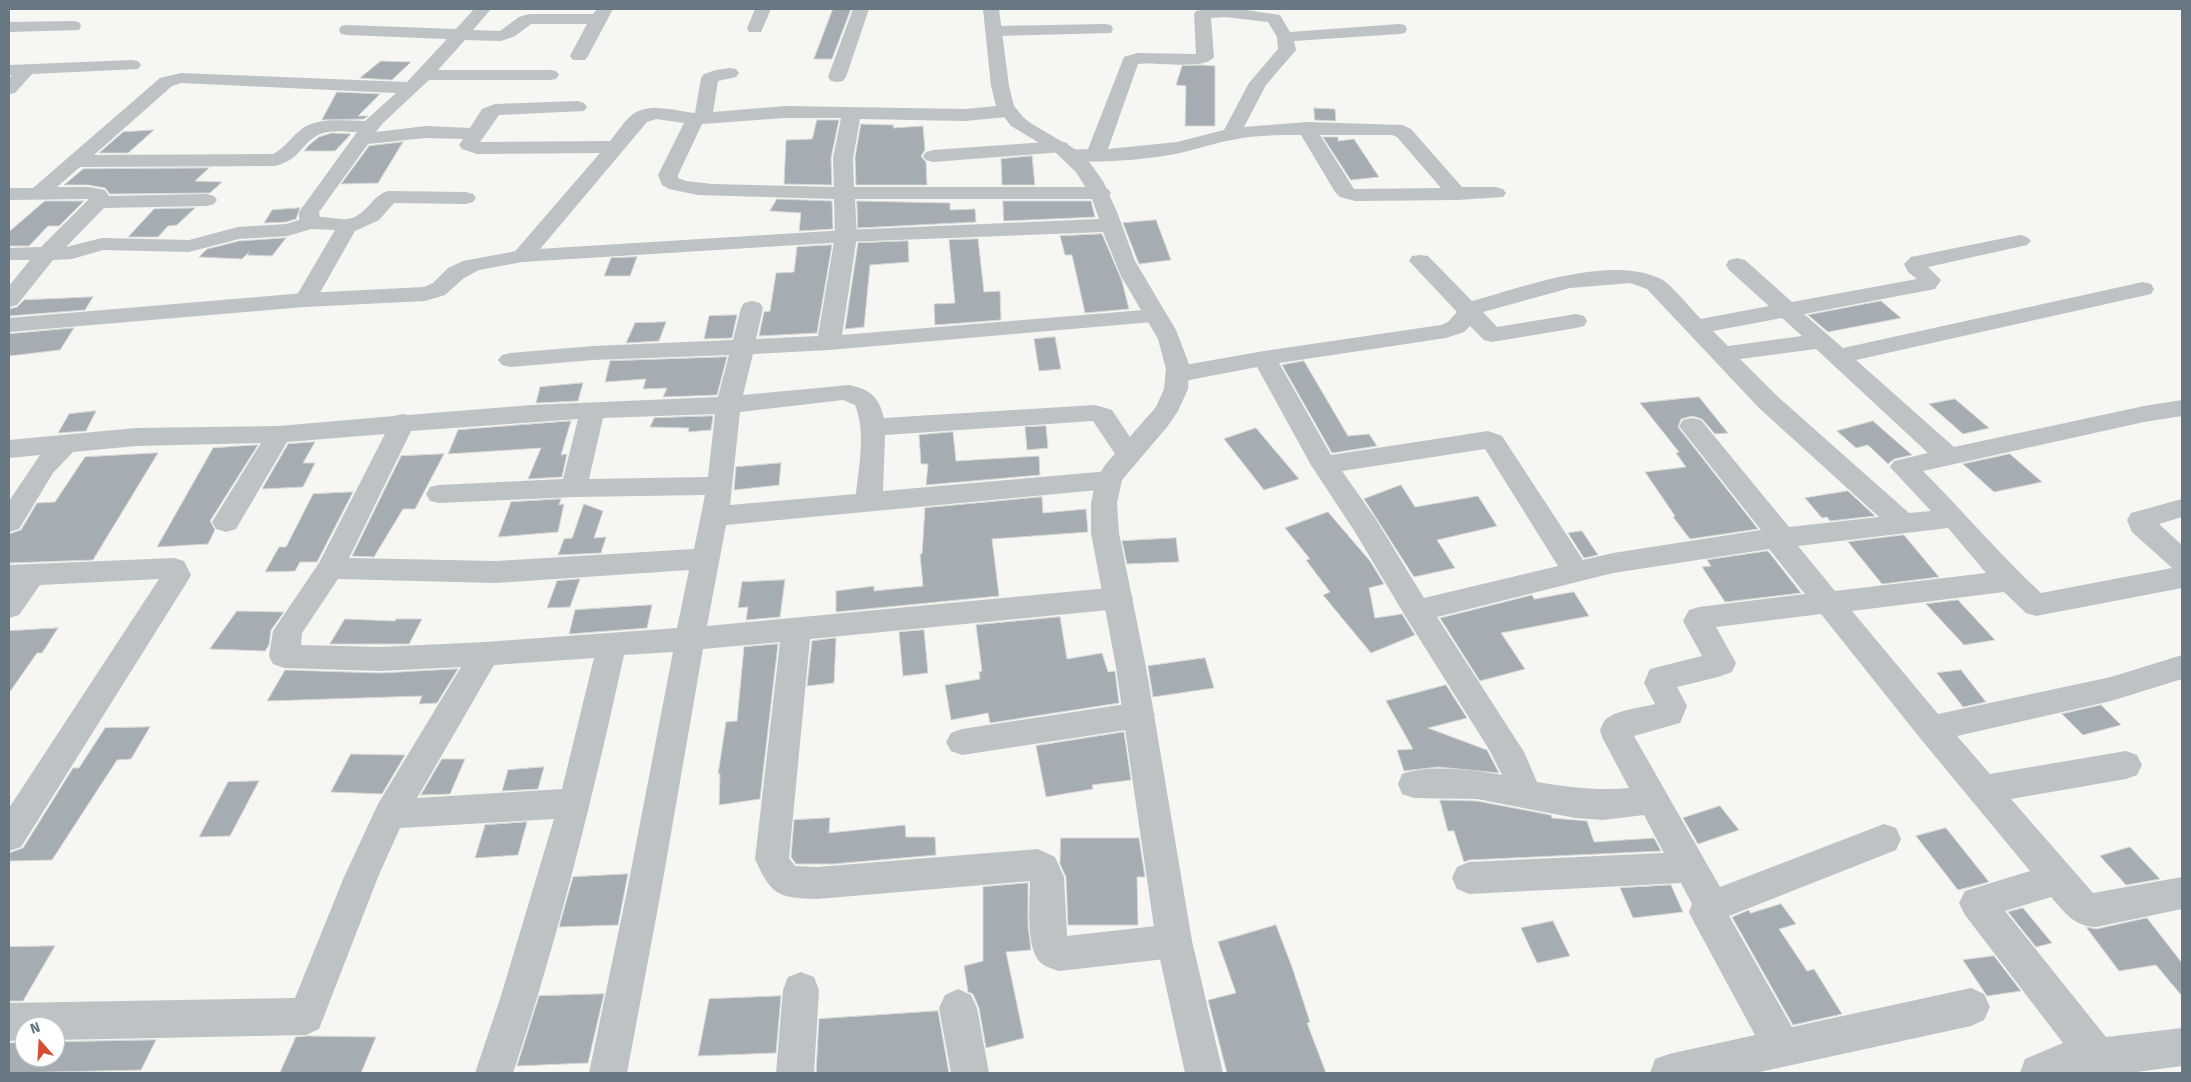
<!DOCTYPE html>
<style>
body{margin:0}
#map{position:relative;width:2191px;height:1082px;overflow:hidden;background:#f6f6f3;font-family:"Fira Sans",sans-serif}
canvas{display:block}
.frame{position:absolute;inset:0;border:10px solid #677882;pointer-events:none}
.north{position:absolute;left:15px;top:1017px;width:50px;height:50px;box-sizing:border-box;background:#fff;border:1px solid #c2c9cd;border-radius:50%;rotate:341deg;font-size:14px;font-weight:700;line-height:20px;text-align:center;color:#677882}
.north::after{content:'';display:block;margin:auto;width:18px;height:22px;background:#d74d32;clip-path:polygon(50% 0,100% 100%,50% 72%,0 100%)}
</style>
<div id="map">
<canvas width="2191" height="1082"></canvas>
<div class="frame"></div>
<div class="north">N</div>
</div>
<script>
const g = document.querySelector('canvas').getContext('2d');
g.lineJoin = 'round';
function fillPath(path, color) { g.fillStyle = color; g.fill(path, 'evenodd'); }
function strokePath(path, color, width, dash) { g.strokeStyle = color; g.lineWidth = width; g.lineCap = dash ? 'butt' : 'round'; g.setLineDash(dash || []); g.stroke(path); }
const building = new Path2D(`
 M833 9H851L832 59H814Z
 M381 61 411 62 392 80 360 78Z
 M1202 65 1215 66V126H1185L1186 86 1176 85 1182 66Z
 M337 92 380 94 358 116H368L364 119 322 120Z
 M1314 108 1335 109 1336 121 1315 120Z
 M817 120H839L831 158 832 185 784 184 786 140 812 139Z
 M861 124 894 125 893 128 923 126 925 150 921 156 926 162 927 185H856L855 158Z
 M154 130 128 153H99L123 132Z
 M332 133 351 134 335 151H304L309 145 319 137Z
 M1323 137H1338V141L1354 139 1379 177 1351 180Z
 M403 142 378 183 341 184 369 146Z
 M1032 156 1035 185H1002L1001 159Z
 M209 168 195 181 222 182 210 193 110 194 105 188 89 185H64L83 169Z
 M777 199 832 201 833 229 799 231 801 213 770 211Z
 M45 201H84L59 226H48L29 246H9V232Z
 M857 201 950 203V210L975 209 976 222 858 228Z
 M1003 201H1091L1095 217 1004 221Z
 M195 208 177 225 168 226 158 237H128L154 209Z
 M300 208 296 219 286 222 264 223 272 210Z
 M1156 220 1171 260 1139 264 1123 223Z
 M1102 234 1122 281 1129 309 1085 313 1072 255H1065L1060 236Z
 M286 238 272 256 247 255 249 252 242 259 199 257 207 249 239 241Z
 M978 239 984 292 1000 291 1001 320 935 325 934 304 955 303 949 240Z
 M908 241 909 262 870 265 864 327 845 329 858 243Z
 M832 245 817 333 759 336 764 312 770 311 776 273 794 272 797 247Z
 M637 257 630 276H604L611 258Z
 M93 297 85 310 9 316V309L17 307 24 300Z
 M1881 301 1901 318 1828 332 1808 315Z
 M737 315 732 338 704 339 709 316Z
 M666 322 659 341 626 343 635 323Z
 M74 328 60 350 9 356V334Z
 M1055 337 1061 369 1039 371 1034 339Z
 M727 357 717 395 663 397 667 388 643 389 646 379 605 382 610 361Z
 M1304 361 1348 436 1369 434 1377 446 1332 453 1282 365Z
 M583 383 578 401 536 403 540 387Z
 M1699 397 1728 433 1715 434 1702 419 1692 416 1681 419 1678 427 1758 529 1690 539 1673 517 1675 516 1645 472 1686 467 1676 453 1679 452 1640 403Z
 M1955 399 1989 428 1963 434 1929 404Z
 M96 411 86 431 58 433 69 414Z
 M713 416 711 430 688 432 689 428 650 427 654 418Z
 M571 421 561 455 567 454 562 477 528 479 541 448 448 454 458 430Z
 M1873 421 1897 442 1912 455 1894 459 1888 464 1868 445 1856 448 1837 431Z
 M1046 426 1048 448 1027 450 1025 427Z
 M1256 428 1299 479 1264 490 1224 439Z
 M953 432 956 461 1039 456 1040 475 926 485 928 464H921L919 435Z
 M315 442 303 463H315L303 487 262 489 288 444Z
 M258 445 210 521 215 530 208 544 157 547 213 448Z
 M158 453 93 560 9 563V534L21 530 37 503 55 502 85 457Z
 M444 454 415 509H403L374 557 352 556 401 456Z
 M2010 454 2042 482 1994 492 1963 464Z
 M781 463 779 485 734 490 736 467Z
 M1401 485 1415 507 1478 496 1497 526 1437 540 1455 568 1414 577 1364 499Z
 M1848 491 1875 516 1830 521 1827 517 1822 518 1805 498Z
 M353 492 317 562H300L295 571 265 572 279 547H286L313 494Z
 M1042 497 1043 513 1086 509 1088 532 992 539 999 596 836 612V591L874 586V591L923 586 920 554H922L925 508Z
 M561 499 559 505 564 504 558 532 498 537 511 502Z
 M584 504 603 511 594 538 606 537 601 553 558 555 564 539 572 538Z
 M1328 512 1370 561 1384 584 1369 588 1375 618 1402 614 1415 635 1371 653 1323 595 1330 592 1306 560 1310 559 1285 528Z
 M1582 531 1598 555 1584 558 1568 533Z
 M1904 535 1939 577 1882 584 1848 542Z
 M1176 538 1179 562 1127 564 1122 541Z
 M1768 551 1801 593 1725 602 1702 567 1711 566 1707 560Z
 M580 579 570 607 547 608 557 581Z
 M785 580 780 617 746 620 748 607 738 608 742 582Z
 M1574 592 1589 616 1501 633 1525 669 1480 681 1440 618 1532 595 1534 599Z
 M1958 600 1995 640 1964 645 1926 604Z
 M652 605 647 628 569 634 575 610Z
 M237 611 284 612 271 630 269 645 265 651 210 649Z
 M1060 617 1067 659 1102 653 1108 672 1115 671 1119 703 990 723 988 713 951 720 945 685 980 679 979 672 982 671 976 625Z
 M345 619 395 621 396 619H422L409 644H330Z
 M58 628 42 653H37L9 693V631Z
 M924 630 928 673 903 676 899 632Z
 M836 638 834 683 807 686 812 641Z
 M778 644 760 799 719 805 720 774H718L726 722 737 721 744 647Z
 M1205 658 1214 688 1153 697 1148 666Z
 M458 669 437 703 419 704 422 696 267 701 285 670 380 673Z
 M1961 670 1986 702 1963 707 1937 673Z
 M1446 685 1467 718 1428 728 1487 750 1499 773 1438 767 1404 771 1397 750 1413 749 1386 701Z
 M2101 705 2121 725 2083 735 2062 714Z
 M150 727 131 759 117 760 52 860 9 861V853L23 848 73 768H79L105 728Z
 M1124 732 1131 780 1092 785 1093 789 1046 797 1036 746Z
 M351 754 405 755 382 794 331 792Z
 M442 759H465L450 794 421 795Z
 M544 767 538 789 502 791 508 770Z
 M259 781 230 836 199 837 228 782Z
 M1440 800 1477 801 1551 815 1552 818 1587 821 1594 842 1654 838 1661 851 1469 860 1464 862 1454 831H1448Z
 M1720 806 1739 830 1698 844 1683 818Z
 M830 818 829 833 905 825 906 837H935L936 855 833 864H796L791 857 794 820Z
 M527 822 518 855 475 858 485 825Z
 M1946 828 1989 882 1958 890 1916 836Z
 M1061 838H1139L1145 877H1137L1138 925H1068L1066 877 1060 864Z
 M2130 847 2160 879 2126 885 2100 856Z
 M628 874 618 925 559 927 573 877Z
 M1028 883V925L1031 950 1006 952 1024 1038 986 1048 979 1008 973 994 968 992 964 966 983 961V887Z
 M1671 885 1683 912 1633 918 1620 888Z
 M1781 904 1796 924 1779 929 1807 971 1814 969 1842 1014 1793 1025 1732 917 1749 910 1750 913Z
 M2023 908 2052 943 2036 947 2008 912Z
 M2147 918 2182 963V996L2156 965 2119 971 2086 927 2096 929Z
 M1553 921 1570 956 1537 963 1521 928Z
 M1276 925 1292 967 1310 1022 1307 1023 1326 1073H1227L1208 1000 1236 993 1218 942Z
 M55 946 23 1001H9V947Z
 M1994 956 2021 991 1987 996 1963 960Z
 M604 994 588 1063 517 1066 539 996Z
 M781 996 776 1053 698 1056 709 999Z
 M938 1011 949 1073H816L819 1019Z
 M296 1037 307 1036 376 1037 361 1073H280Z
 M156 1040 141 1070 9 1073V1043L25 1042V1057H55V1042Z`);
const minor = new Path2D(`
 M474 9H491L473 30 500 31 519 17 529 14H593L597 9H613L588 56 585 60H573L570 56 587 24H531L515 36 501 41 465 40 438 70H550L556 71 559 75 556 79 550 80H429L383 123 376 132 426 126 470 128 482 109 495 104 578 101 584 103 587 107 584 111 499 115 480 142 610 141C617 133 624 121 633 114 650 102 676 111 695 113L701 78 704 74 716 70 730 68 736 69 739 73 736 77 718 81 713 112 785 106 965 109 1007 105 1014 107 1016 111 1014 115 1007 117 965 121 860 119 853 158 854 187H1101L1108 189 1111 193 1108 197 1101 199H855L857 236 842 335 1156 309 1164 311 1167 316 1164 321 829 350 753 354 743 395 849 385C870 389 879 397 884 418L1095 405 1112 410 1141 454 1137 460 1128 463 1119 460 1093 421 885 435 883 491 1109 471 1118 474 1122 480 1118 486 1109 489 726 525 707 626 1119 587 1129 590 1133 598 1129 606 1119 609 810 639 789 858 795 866 817 867 1038 849 1055 857 1064 877 1067 936 1174 924 1187 929 1192 941 1187 953 1174 958 1059 971C1053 969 1046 967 1041 963 1025 949 1030 902 1030 881L817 899C778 898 771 895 755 859L780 642 703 649 661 891 627 1073H589L627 891 673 652 624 655C593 796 559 936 513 1073H475L500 999 554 819 400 828 378 877 319 1029 306 1035 55 1040V1027H25V1040L9 1041V1003L295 998 344 877 378 804 461 667 380 671 284 668 273 664 269 656 273 631 319 563 385 434 287 442 236 529 226 532 216 529 212 522 261 443 136 446 73 452 53 473 19 529 9 532V501L40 455 9 458V440L136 428 279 426 394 416 403 414 408 415 532 405 718 397 729 355 593 360 510 367 502 365 498 360 502 355 510 353 593 346 733 340 741 308 744 303 752 301 760 303 763 308 756 339 818 336 835 236 834 199 698 195 669 189 662 185 658 175 684 123 656 119 647 122 530 261 522 262 514 261 511 256 600 153 477 154 462 149 459 145 463 139 426 138 368 144 319 212 320 217C327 217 341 220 347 219 366 217 372 195 388 191L466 192 473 194 476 198 473 202 466 204 394 203 379 220 355 231 313 305 305 307 297 305 294 300 335 230 311 229 288 236 239 239 189 252 103 250 72 259 53 260 17 305 9 307V286L30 260H9V248L41 247 89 199 9 200V188H33L160 78 181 73 407 82 447 39 347 35 341 34 339 30 341 26 347 25 456 29ZM181 83 396 93 365 121C346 121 320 117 303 128 292 136 285 148 273 154L94 155 172 86ZM785 118H841L833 158 834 187 712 184 686 181 678 178V175L702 124ZM357 132 299 212V220L286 224 238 227 189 240 102 238 66 247 104 208 207 206 214 204 217 200 214 196 207 194 109 196 105 190 89 187H57L80 167 275 166C300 160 300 145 318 135 329 129 346 132 357 132ZM843 400 855 405C866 431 859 466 856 494L730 505 740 412ZM715 414 708 477 589 479 603 418ZM578 419 563 479 439 485 430 487 426 494 430 501 439 503 574 497 705 495 694 549 496 561 349 558 411 431ZM689 570 677 628 485 642 380 647 301 645 302 633 338 579 496 583ZM594 658 562 789 417 798 494 665Z
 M755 9H771L761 32H749L747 28Z
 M853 9H869L846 77 843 81 837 82 831 81 828 77Z
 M1206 9H1239L1280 15 1290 32 1399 24 1405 25 1407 29 1405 33 1399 34 1294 41 1296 50 1266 85 1244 127 1307 122 1402 125 1411 129 1462 187H1496L1503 189 1506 193 1503 197 1457 200 1355 201 1340 197 1335 192 1301 135C1278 135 1255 135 1232 140 1214 143 1197 149 1180 153 1154 159 1089 165 1064 159L1061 155 1063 152 933 162 926 160 923 156 926 152 933 150 1060 141 1067 143 1070 147 1067 150 1088 149 1124 57 1137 53 1196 54 1194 14 1196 11ZM1225 17 1268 22 1277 37 1278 49 1249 83 1224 130 1177 142 1108 149 1138 64C1155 61 1204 71 1214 57L1211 18ZM1320 135H1392L1397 137 1441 188 1354 189Z
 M73 21 79 22 81 26 79 30 9 32V22Z
 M1105 24 1111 25 1113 29 1111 33 995 36 989 35 987 31 989 27 995 26Z
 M132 60 138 61 141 65 138 69 32 74 15 93 9 94V78L12 75H9V65Z
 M2020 235 2027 237 2031 241 2027 245 1928 267 1941 280 1935 289 1804 314 1843 348 2143 282 2151 284 2154 289 2151 294 1856 360 1954 447 2144 406 2182 400V416L2144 422 1923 471C1963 511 2000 555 2041 593L2172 568 2132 532 2127 520 2131 513 2182 499V517L2159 524 2182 545V588L2036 616 2026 613 2004 592 1852 611 1938 714 2111 677 2182 655V679L2111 701 1957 736 1990 774 2126 751 2137 755 2142 765 2137 775 2126 779 2011 799 2093 893 2182 877V909L2096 927C2075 927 2064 912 2051 897L2005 911 2106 1037 2182 1028V1066L2129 1073H2020L2025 1059 2063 1043 1965 915 1959 903 1965 891 2030 871 1920 738 1821 614 1716 627 1736 663 1732 672 1718 677 1677 687 1687 706 1680 723 1634 736 1720 887 1884 824 1896 828 1901 839 1896 850 1729 916 1792 1027 1971 988 1984 994 1990 1007 1984 1020 1971 1026 1755 1073H1650L1655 1059 1669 1054 1755 1035 1695 924 1689 912 1692 904 1681 883 1469 894 1457 889 1452 878 1457 867 1469 862 1664 853 1644 815 1603 820 1575 818 1477 799 1414 798 1402 794 1398 784 1402 774C1429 764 1474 770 1502 775L1490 751 1407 619 1355 532 1311 465 1257 367 1179 382 1171 379 1167 374 1171 369 1179 366 1264 351 1441 325 1448 322 1457 312 1409 261 1412 256 1420 255 1428 256 1472 301C1523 287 1610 254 1661 279 1671 284 1692 310 1701 319L1769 306 1729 270 1726 265 1729 260 1737 258 1745 260 1792 302 1917 279 1908 272 1904 264 1911 257ZM1630 283 1647 289 1759 408 1879 517 1789 527 1701 420 1692 418 1683 420 1679 426 1761 530 1613 553 1583 560 1502 436 1488 431 1331 455 1279 363 1446 338 1464 332 1470 326 1484 340 1492 342 1576 328 1584 326 1587 321 1584 316 1576 314 1497 327 1483 312 1570 288ZM1782 318 1802 336 1728 346 1713 331ZM1816 349 1928 453 1894 461 1890 467 1931 511 1909 513 1777 396 1740 359ZM1485 449 1558 566 1424 598 1375 518 1342 471ZM1948 528 1986 573 1835 591 1798 546ZM1769 549 1805 594 1699 607 1689 610 1683 621 1702 656 1650 669 1644 683 1655 704C1641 708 1621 709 1609 717 1604 719 1602 726 1600 730L1602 737 1629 788C1597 791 1568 787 1537 782L1524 752 1437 617 1613 573Z
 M174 558 184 561 191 575 187 582 21 847 9 851V808L159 579 40 585 19 615 9 618V565Z
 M1139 702 1150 706 1155 715 1150 724 1139 728 962 755 951 751 946 742 951 733 962 729Z
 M801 972 814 977 819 990 814 1073H776L783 990 788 977Z
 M958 989 971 995 977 1008 989 1073H951L939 1008 945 995Z`);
const tertiary = new Path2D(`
 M983 9H999L1009 86 1014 106 1024 118 1032 124 1078 151 1090 163 1103 181 1117 212 1135 261 1176 330 1189 364 1188 389 1178 411 1167 427 1122 480 1117 503 1119 533 1146 667 1192 941 1223 1073H1185L1156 941 1116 667 1091 533V503L1096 480 1105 465 1156 407 1164 389 1166 369 1158 339 1121 276 1103 232 846 242 522 262 479 270 464 278 445 295 425 301 305 307 9 332V318L305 293 424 287 433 283 448 268 463 261 522 250 846 230 1099 219 1091 196 1076 172 1056 153 1011 126 996 106 991 86Z`);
fillPath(building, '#a5adb2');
strokePath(building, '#d8d8d6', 1);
fillPath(minor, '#bdc2c5');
fillPath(tertiary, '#bdc2c5');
</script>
